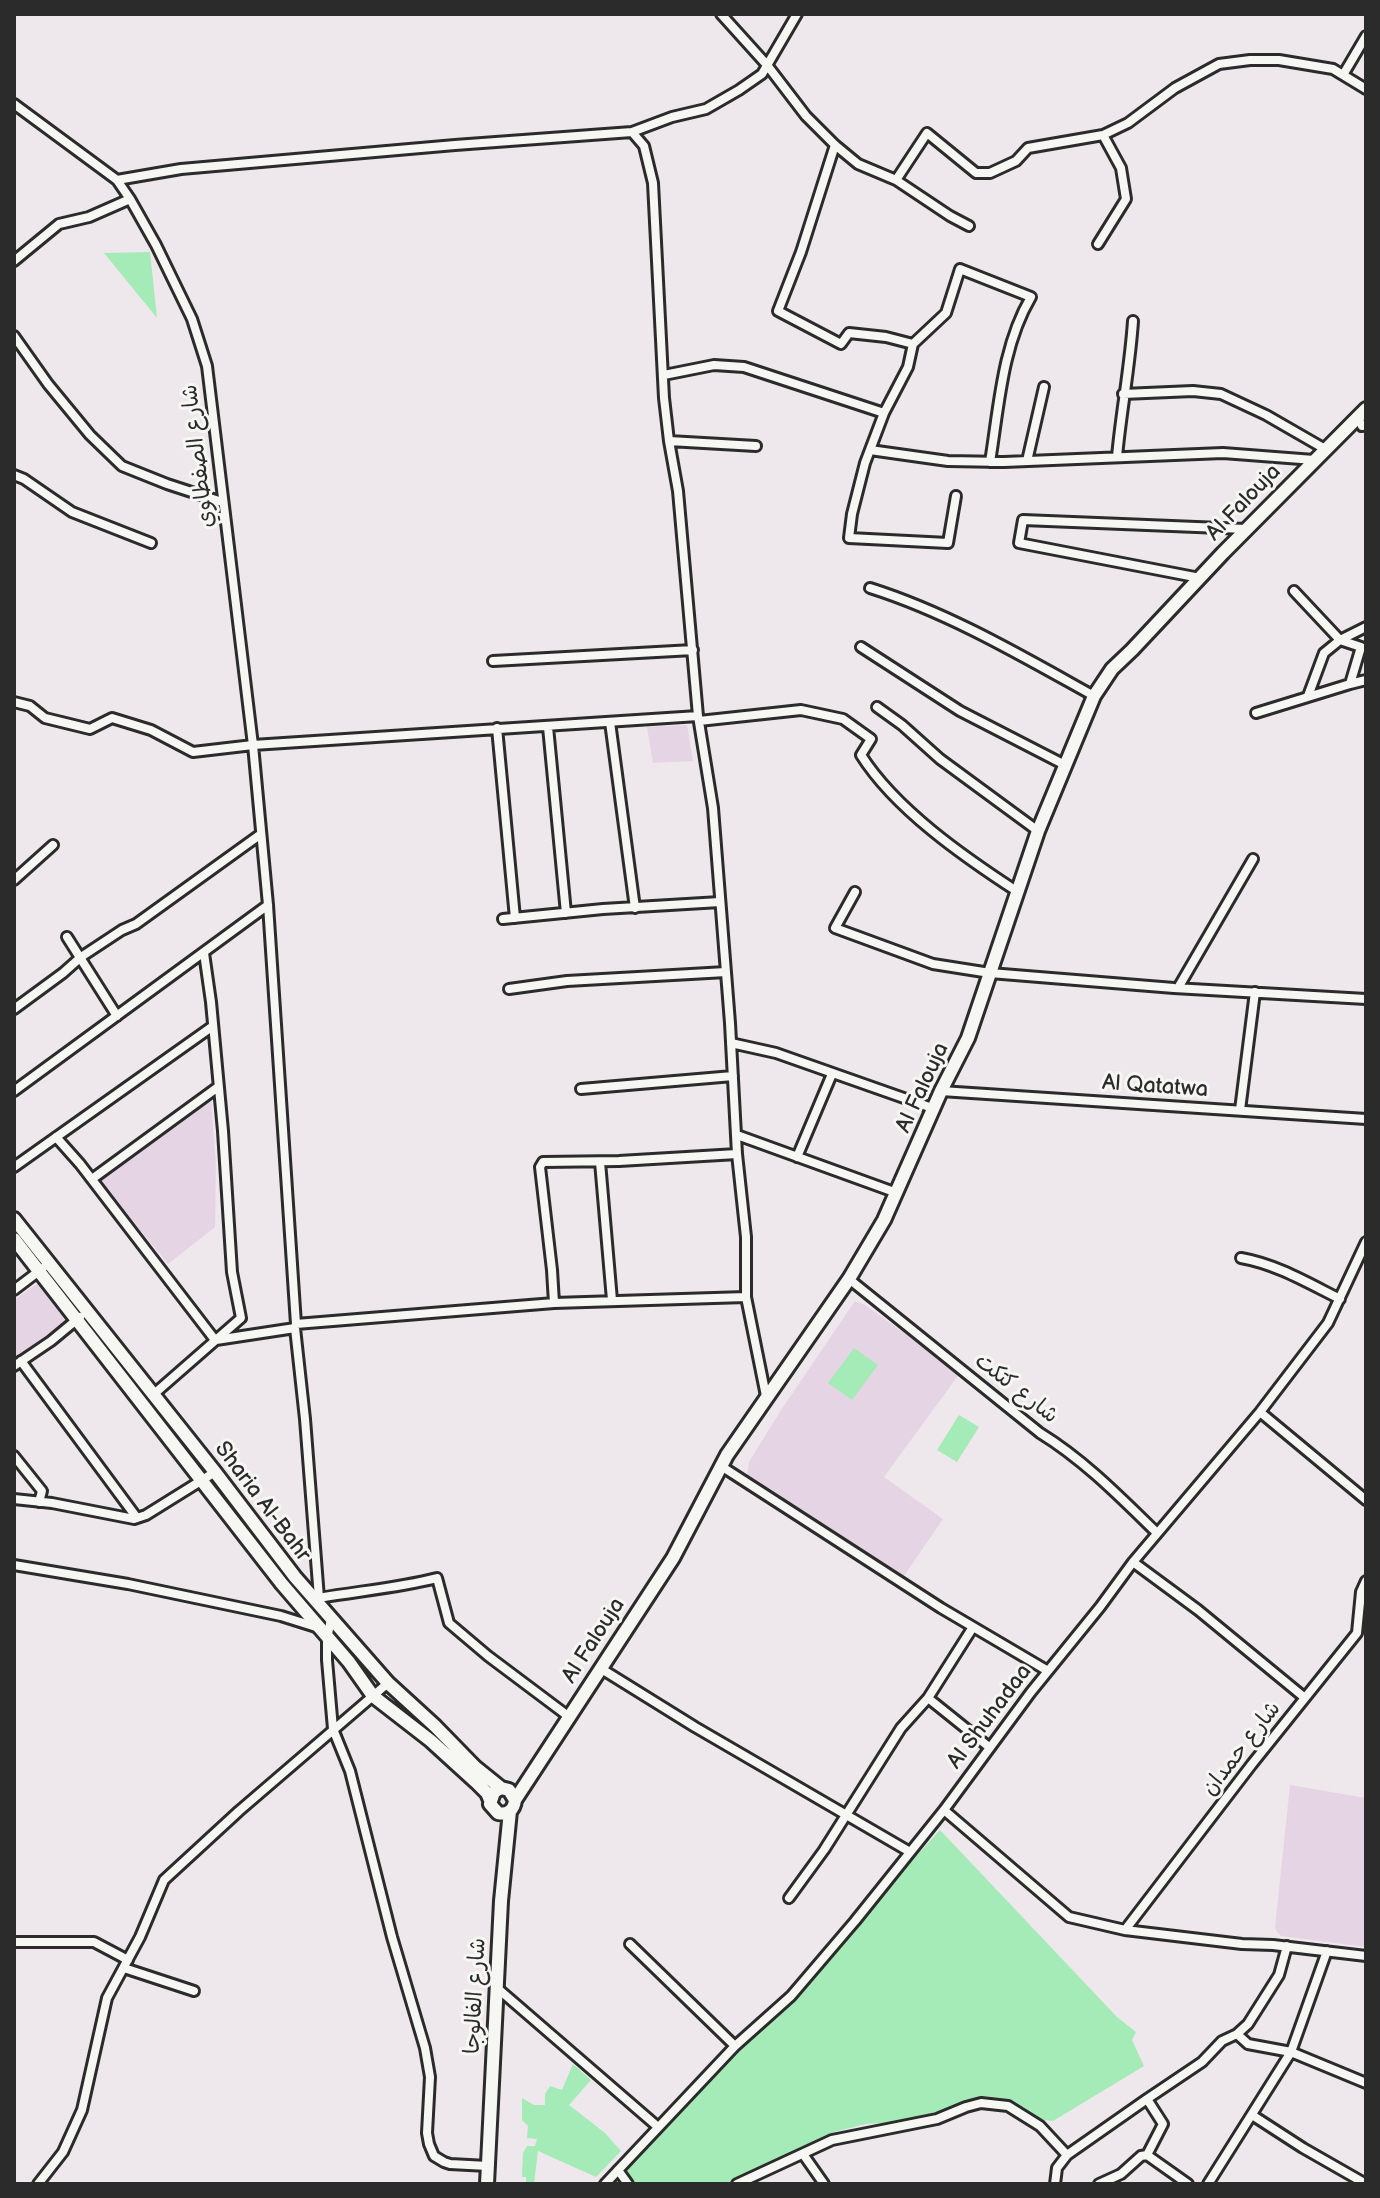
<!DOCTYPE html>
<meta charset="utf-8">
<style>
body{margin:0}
#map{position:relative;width:1380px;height:2198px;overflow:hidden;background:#eee7ec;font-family:"Balsamiq Sans",sans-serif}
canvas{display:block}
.frame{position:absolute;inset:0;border:16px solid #2b2b2b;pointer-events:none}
</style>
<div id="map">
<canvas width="1380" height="2198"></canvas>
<div class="frame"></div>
</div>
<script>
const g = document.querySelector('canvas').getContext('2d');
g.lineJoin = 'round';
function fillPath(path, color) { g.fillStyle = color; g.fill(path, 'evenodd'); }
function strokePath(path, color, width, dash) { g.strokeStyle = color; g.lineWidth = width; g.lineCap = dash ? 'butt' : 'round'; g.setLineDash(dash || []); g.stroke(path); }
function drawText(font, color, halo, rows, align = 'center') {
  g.font = font + ' "Balsamiq Sans","Playpen Sans Arabic",sans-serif'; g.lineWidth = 6; g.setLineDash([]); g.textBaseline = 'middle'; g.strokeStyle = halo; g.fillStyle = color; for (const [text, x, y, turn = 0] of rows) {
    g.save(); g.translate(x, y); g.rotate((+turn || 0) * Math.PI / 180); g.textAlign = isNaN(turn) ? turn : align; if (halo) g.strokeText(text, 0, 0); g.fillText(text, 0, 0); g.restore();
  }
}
const built = new Path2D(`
 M687 725 693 761 653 763 647 727Z
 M211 1099 216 1165 215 1227 168 1264 98 1179Z
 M38 1283 70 1324 16 1362 14 1358V1300Z
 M855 1301 865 1305 960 1373 884 1477 943 1519 904 1576 749 1481 747 1476 749 1462 781 1410Z
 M1290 1785 1366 1798V1947L1281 1936 1277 1932 1275 1928Z`);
const green = new Path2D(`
 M150 252 157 318 104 253Z
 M854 1348 878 1365 852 1400 828 1383Z
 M959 1415 979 1427 957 1462 937 1450Z
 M940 1830 1117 2017 1136 2032 1132 2040 1144 2066 1053 2121 1033 2119 1012 2102 981 2097 931 2114 897 2122 866 2124 834 2132 726 2184H636L625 2171 735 2046 824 1956Z
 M573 2064 591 2080 569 2105 605 2133 621 2151 596 2177 538 2151 534 2184H526V2177H522L523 2153 527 2146H535L537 2139 527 2138 528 2126 522 2120V2098L534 2105H545V2094L550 2086 562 2090Z`);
const minor = new Path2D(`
 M721 14 767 65 806 116 835 145 858 164 896 180 927 133 976 173H990L1016 161 1028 148 1103 135 1128 123 1175 88 1219 64 1250 60H1279L1333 69 1366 89
 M1343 75 1366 36
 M14 104 117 180 130 199 156 245 192 319 207 366 253 745 268 905 296 1324 295 1328 305 1419 319 1598 314 1600
 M632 132 672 117 706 109 739 90 762 74 797 14
 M835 145 801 252 778 311 841 344 849 333 886 337 913 344
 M117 180 181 169 455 145 632 132 644 146 653 183 664 398 669 441 678 491 698 716 713 808 730 1023 737 1154 746 1237V1297L766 1396
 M896 180 950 216 969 226
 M1098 244 1126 199 1121 168 1103 135
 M14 261 59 224 89 217 130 199
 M14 336 48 384 90 435 122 466 167 484 222 502
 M664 375 714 365 744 367 884 413
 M1123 394 1193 391 1221 394 1266 415 1325 449
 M1358 418 1362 426 1366 425
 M669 441 756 446
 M870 450 948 461 1004 462 1223 453 1314 460
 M1117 457C1121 412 1130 367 1133 321
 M1027 461 1044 387
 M14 475 24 479 72 512 151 543
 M956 496 948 543 849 538 852 514 865 463 884 413 908 367 913 344 946 313 960 269 1031 297C1002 346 999 407 990 462
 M1200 578 1019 543 1023 520 1246 529
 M870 588C949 613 1022 656 1094 696
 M1294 591 1340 640 1361 647 1350 684 1366 680
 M861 647 960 711 1065 765
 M493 661 693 650
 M1308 696 1324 653 1340 640 1366 627
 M14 702 30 706 45 718 90 729 112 718 151 730 193 752 253 745 698 716
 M877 707 902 725 940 759 1038 831
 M1256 713 1350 684
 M699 721 801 710 843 719 871 739 861 755C895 809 964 857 1018 892
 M610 722 635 908
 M548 727 566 913
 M497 728 515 918
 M14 880 53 845
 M855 892 835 928 933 964 990 973 1174 988 1366 999
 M503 919 603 909 720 902
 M67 937 117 1016
 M1178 988 1253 859
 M509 989 567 981 726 972
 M14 1009 63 973 81 957 122 930 136 924 261 834
 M731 1043 776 1053 935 1109
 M581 1089 733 1076
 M14 1091 268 905
 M941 1091 1366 1119
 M1240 1110 1255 992
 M737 1135 897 1193
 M56 1137 80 1164 215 1340
 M797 1157 832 1074
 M600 1162 612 1300
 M14 1167 213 1026
 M92 1179 218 1087
 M1241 1258C1276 1264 1308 1283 1340 1299
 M849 1279 1040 1433C1084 1460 1120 1497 1157 1533
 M14 1290 43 1268
 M554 1303 552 1270 540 1167 543 1162 619 1161 737 1154
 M296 1324 554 1303 746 1297
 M216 1340 295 1328
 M21 1361 137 1518
 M14 1366 51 1341 80 1317
 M154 1394 241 1318 232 1272 223 1131 211 1002 204 953
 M1260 1412 1366 1500
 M14 1456 42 1491 39 1502
 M721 1466 941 1608 1048 1671
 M14 1499 52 1503 134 1519 146 1515 215 1472
 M1133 1562 1198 1610 1305 1698
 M14 1565 128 1584 281 1616 316 1627
 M319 1598C359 1591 398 1588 437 1578L449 1623 488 1656 568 1716
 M331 1619 327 1639V1660L333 1729 350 1771 392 1937 425 2048 430 2077 427 2133 429 2144 434 2156 444 2162 450 2164 488 2166
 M600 1668 695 1727 910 1852
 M928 1698 973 1627
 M944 1810 1069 1917 1125 1930 1242 1944 1273 1945 1366 1956
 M789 1898 824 1850 901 1728 928 1698 989 1747
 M1125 1930 1252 1764 1357 1633 1361 1592 1366 1581
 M14 1942H94L128 1960
 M630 1944 735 2046
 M124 1968 194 1991
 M496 1987 658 2127
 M1237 2034 1248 2044 1291 2052 1366 2083
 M1252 2115 1303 2148 1366 2184
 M803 2154 824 2184
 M1067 2155 1147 2099
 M1147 2155 1188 2184
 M618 2170 628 2184
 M38 2184 63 2152 82 2110 107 1998 140 1937 164 1880 239 1811 388 1683
 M605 2184 735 2046 791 1996 855 1921 944 1810 1031 1692 1100 1607 1133 1562 1260 1412 1328 1323 1366 1242
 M737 2184 832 2140 937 2119 966 2107 981 2103 1008 2106 1040 2126 1067 2155 1057 2168 1055 2184
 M1099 2184 1121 2174 1141 2156 1147 2155 1163 2124 1147 2099 1202 2062 1222 2041 1237 2034 1248 2024 1279 1975 1287 1946
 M1208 2184 1291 2052 1327 1951`);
const secondary = new Path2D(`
 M14 1219 215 1472 295 1577 388 1683 435 1726 475 1767 501 1788
 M14 1239 282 1584 349 1662 373 1696 431 1741 476 1782 487 1793 490 1800
 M515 1800 509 1790 501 1788 494 1792 490 1804 498 1813C508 1815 514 1810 515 1800L673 1558 727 1455 849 1279 884 1220 941 1091 968 1038 1038 831 1094 696 1112 669 1132 650 1223 553 1366 409
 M487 2184 501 1901 510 1811`);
const streetNames = [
 ["شارع الصفطاوي",199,456,-97],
 ["Al Falouja",1244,503,-46],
 ["Al Qatatwa",1155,1087,4],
 ["Al Falouja",923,1088,-65],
 ["شارع كتكت",1016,1389,38],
 ["Sharia Al-Bahr",262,1502,53],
 ["Al Falouja",594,1641,-57],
 ["Al Shuhadaa",990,1717,-53],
 ["شارع حمدان",1242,1749,-52],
 ["شارع الفالوجا",476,1996,-87]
];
fillPath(built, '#e5d5e4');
fillPath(green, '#a5ebb8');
strokePath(minor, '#2b2b2b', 14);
strokePath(secondary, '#2b2b2b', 18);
strokePath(minor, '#f6f6f2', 8);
strokePath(secondary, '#f6f6f2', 12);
drawText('22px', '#2b2b2b', '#f6f6f2', streetNames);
</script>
